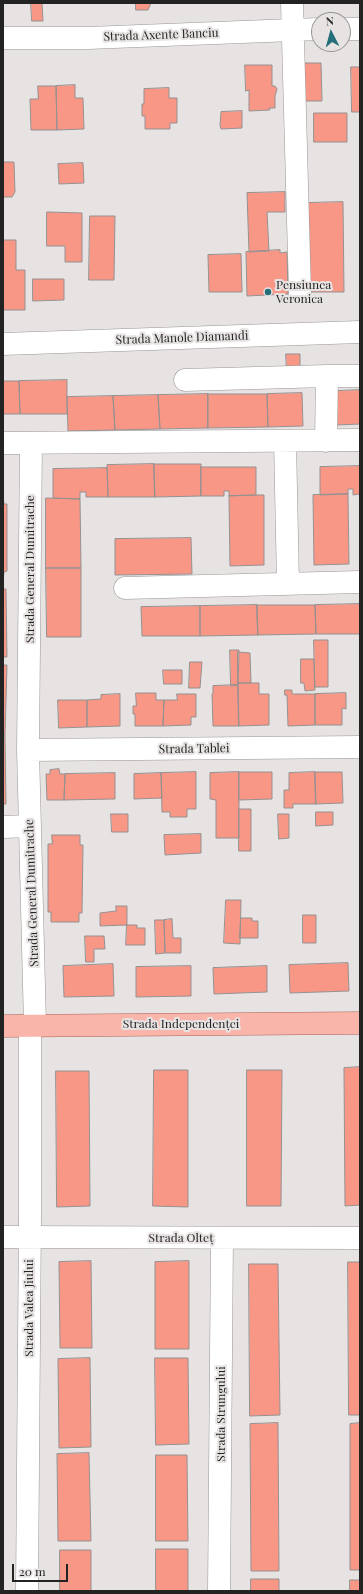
<!DOCTYPE html>
<meta charset="utf-8">
<style>
body{margin:0}
#map{position:relative;width:363px;height:1594px;overflow:hidden;background:#e7e3e3;font-family:"Playfair Display",serif}
canvas{display:block}
.frame{position:absolute;inset:0;border:4px solid #242323;pointer-events:none}
.north{position:absolute;left:311px;top:12px;width:40px;height:40px;box-sizing:border-box;background:#e7e3e3;border:1px solid #999696;border-radius:50%;rotate:354deg;font-size:11px;font-weight:700;line-height:16px;text-align:center;color:#242323}
.north::after{content:'';display:block;margin:auto;width:14px;height:18px;background:#266e79;clip-path:polygon(50% 0,100% 100%,50% 72%,0 100%)}
.scale{position:absolute;left:12px;top:1564px;width:56px;height:18px;box-sizing:border-box;border:2px solid #242323;border-top:0;padding-left:5px;font-size:12px;line-height:14px;white-space:nowrap;color:#242323;-webkit-text-stroke:3px #e7e3e3;paint-order:stroke}
</style>
<div id="map">
<canvas width="363" height="1594"></canvas>
<div class="frame"></div>
<div class="north">N</div>
<div class="scale">20 m</div>
</div>
<script>
const g = document.querySelector('canvas').getContext('2d');
g.lineJoin = 'round';
function fillPath(path, color) { g.fillStyle = color; g.fill(path, 'evenodd'); }
function strokePath(path, color, width, dash) { g.strokeStyle = color; g.lineWidth = width; g.lineCap = dash ? 'butt' : 'round'; g.setLineDash(dash || []); g.stroke(path); }
function drawText(font, color, halo, rows, align = 'center') {
  g.font = font + ' "Playfair Display",serif'; g.lineWidth = 4; g.setLineDash([]); g.textBaseline = 'middle'; g.strokeStyle = halo; g.fillStyle = color; for (const [text, x, y, turn = 0] of rows) {
    g.save(); g.translate(x, y); g.rotate((+turn || 0) * Math.PI / 180); g.textAlign = isNaN(turn) ? turn : align; if (halo) g.strokeText(text, 0, 0); g.fillText(text, 0, 0); g.restore();
  }
}
const building = new Path2D(`
 M31 3H42L43 21H32Z
 M136 3H166H151L148 10H136Z
 M297 63H321L322 101H298Z
 M245 65H272V86H275L277 89 275 96V108H269L270 110 249 111V90L246 91Z
 M351 67H360V112H352Z
 M75 85V98H83L84 129 57 130 56 86Z
 M38 86H56L57 130H31L30 99H38Z
 M169 88V98H177V123H170V129H145V116H142V104H144V89Z
 M242 111V128L221 129 220 125 221 112Z
 M314 113H347V142H314Z
 M3 162H14L15 192 12 197H3Z
 M83 163 84 183 59 184 58 164Z
 M285 192V212H267L269 251 249 252 247 193Z
 M343 202 344 292H308L306 203Z
 M47 212 82 213V262H65V246H47Z
 M90 216H115L114 280H89Z
 M3 240H16V270H25V310H3Z
 M280 250V253L287 252 288 294 247 296 246 252Z
 M241 254 242 292H209L208 255Z
 M33 279H64V300L33 301Z
 M286 354H300V371H287Z
 M67 380V414H20L19 381Z
 M3 381H19L20 414H3Z
 M360 390V424L337 425V391Z
 M302 393 303 426 268 427 267 394Z
 M208 394V428L160 429 158 395Z
 M208 394H267L268 427 208 428Z
 M158 395 160 429 115 430 113 396Z
 M113 396 115 430 68 431 67 397Z
 M154 464H201V496L155 497Z
 M154 464 155 497H108L107 465Z
 M360 466V494L353 495V489H348V494L320 495V467Z
 M201 467H256V495L229 496V491H224V496H201Z
 M107 468 108 497H86V492H80V499L53 498V469Z
 M3 494 4 504H7V571L4 572 3 580Z
 M348 494 349 564 314 565 313 495Z
 M256 495H264V565L230 566 229 496Z
 M46 498 80 499 81 568H46Z
 M191 538 192 574 115 575V539Z
 M46 568H81V637H47Z
 M3 580V589H6L7 657H3Z
 M360 604V634H316L315 605Z
 M257 605 258 635 200 636V606Z
 M257 605H315L316 634 258 635Z
 M200 606V636H142L141 607Z
 M314 640H328V687H315Z
 M230 650H239L238 685 231 686Z
 M238 652 250 653 251 683H238Z
 M301 659H314L315 690 305 691 304 683H301Z
 M190 662H202L200 688H189Z
 M3 665H7L5 736H3Z
 M163 670H182V684H164Z
 M238 683H259V694H269V725L239 726Z
 M238 685 239 726H213L212 694H213V686Z
 M285 690H292V694H315V725L288 726 287 695H285Z
 M136 693H156V700H164L163 726H135V714H133V706H136Z
 M346 693V709L342 708V725H315V694Z
 M120 694V726L87 727V700L101 699V695Z
 M177 694H196V717H191V725L163 726 164 700H177Z
 M58 700H87V727L59 728Z
 M3 736H5L6 804H3Z
 M59 769 60 774H65L64 800H47L46 774H50V770Z
 M196 772V809H187V817H170V812H162L161 773Z
 M239 772H272V799L239 800Z
 M239 772V838H216V800L210 799V773Z
 M315 772H342L343 803 316 804Z
 M315 772 316 804H293V808H284V790H289V773Z
 M115 773V799L64 800 65 774Z
 M161 773 162 798 134 799V774Z
 M239 809H251V851H239Z
 M316 812H333V825L316 826Z
 M111 814H128V832H112Z
 M278 814H289V838L279 839Z
 M201 834V853L165 855 164 835Z
 M52 835H80V845H83L82 913H79V922H51V912H48V844H52Z
 M226 900H241L240 944 224 943Z
 M116 906H127V925L100 926V913L116 911Z
 M303 915H316V943H303Z
 M241 918H252V921H258V938H240Z
 M172 919 173 938H181V953H165L164 920Z
 M155 920H164L165 953 156 954Z
 M127 925H137V928H145V945H126Z
 M85 936H104L105 949H94V962H86Z
 M348 963 349 991 290 993 289 965Z
 M113 964 114 996 64 997 63 966Z
 M191 966V996L136 997V967Z
 M267 966V992L214 994 213 968Z
 M360 1067V1205L345 1206 344 1068Z
 M154 1070H188V1207L153 1206Z
 M247 1070H282L281 1206H247Z
 M56 1071H89L90 1206 57 1207Z
 M91 1261 92 1348H60L59 1262Z
 M189 1261V1349H155V1262Z
 M348 1262H360V1415H349Z
 M249 1264H278L280 1415 250 1416Z
 M90 1358 91 1447 59 1448 58 1359Z
 M155 1358H188L189 1444 156 1445Z
 M278 1423 279 1571H251L250 1424Z
 M360 1423V1570H350V1424Z
 M89 1453 91 1541H58L57 1454Z
 M156 1455H187L188 1541H156Z
 M156 1549H188V1591H156Z
 M60 1550H91V1591H60Z
 M251 1579H279V1591H251Z
 M350 1580H360V1591H350Z`);
const minor = new Path2D(`
 M292 3 300 293
 M343 29H360
 M3 38H88L319 29
 M3 344 360 332
 M327 376H360
 M185 380 327 376 326 441
 M285 441 288 584
 M3 443 360 440
 M31 443 28 750 35 1025
 M125 588 360 582
 M28 750 360 747
 M3 827 29 826
 M3 1237 360 1238
 M27 1591 30 1215V1026
 M219 1591 222 1238`);
const major = new Path2D(`
 M3 1026 360 1023`);
const markers = [
 [268,292,4,"#266e79"]
];
const streetNames = [
 ["Strada Axente Banciu",161,35,-2],
 ["Strada Manole Diamandi",182,338,-2],
 ["Strada General Dumitrache",30,569,-90],
 ["Strada Tablei",194,749,-1],
 ["Strada General Dumitrache",32,893,-92],
 ["Strada Independenței",181,1024],
 ["Strada Olteț",181,1238],
 ["Strada Valea Jiului",29,1308,-90],
 ["Strada Strungului",221,1414,-90]
];
const poiNames = [
 ["Pensiunea",276,285],
 ["Veronica",276,299]
];
fillPath(building, '#f99787');
strokePath(building, '#959191', 1);
strokePath(minor, '#999595', 23);
strokePath(major, '#ac6156', 23);
strokePath(minor, '#fff', 22);
strokePath(major, '#f9b5aa', 22);
for (const [x, y, r, color] of markers) { const dot = new Path2D(); dot.arc(x, y, r, 0, 2 * Math.PI); g.fillStyle = color; g.fill(dot); strokePath(dot, '#e7e3e3', 1.5); }
drawText('12px', '#242323', '#e7e3e3', streetNames);
drawText('12px', '#242323', '#e7e3e3', poiNames, 'left');
</script>
